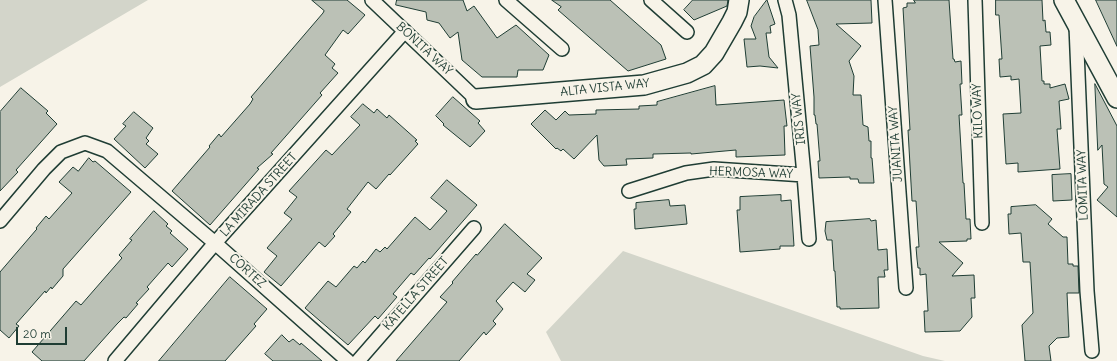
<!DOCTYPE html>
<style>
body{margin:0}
#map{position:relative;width:1117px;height:361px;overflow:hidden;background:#f7f3e8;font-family:Delius,sans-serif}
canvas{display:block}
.scale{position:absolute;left:16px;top:327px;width:51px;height:18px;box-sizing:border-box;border:2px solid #1f3d34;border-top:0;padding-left:5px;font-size:12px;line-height:14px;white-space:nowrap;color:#1f3d34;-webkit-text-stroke:3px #f7f3e8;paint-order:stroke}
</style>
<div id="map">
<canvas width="1117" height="361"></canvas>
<div class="scale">20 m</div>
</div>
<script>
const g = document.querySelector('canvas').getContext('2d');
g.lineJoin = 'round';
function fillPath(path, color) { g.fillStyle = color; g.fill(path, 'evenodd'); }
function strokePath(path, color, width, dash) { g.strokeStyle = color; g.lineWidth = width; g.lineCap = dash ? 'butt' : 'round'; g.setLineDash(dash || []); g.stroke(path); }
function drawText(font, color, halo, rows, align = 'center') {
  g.font = font + ' Delius,sans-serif'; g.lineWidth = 4; g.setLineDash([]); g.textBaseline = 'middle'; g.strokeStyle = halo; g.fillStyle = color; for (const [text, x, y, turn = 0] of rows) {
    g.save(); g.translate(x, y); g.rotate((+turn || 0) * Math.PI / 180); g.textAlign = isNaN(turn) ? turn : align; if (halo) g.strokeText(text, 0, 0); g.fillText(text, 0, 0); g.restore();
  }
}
const green = new Path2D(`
 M0 0H148L0 87Z
 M623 251 923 356 945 361H561L546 332Z`);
const building = new Path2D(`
 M312 0H347L365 15 348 34 343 30 325 55 335 64 332 68 338 73 320 93 322 95 271 153 273 154 257 168 259 169 210 225 172 191 210 147 209 146 219 134 221 137 250 104 253 99 251 97 323 13 324 11Z
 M397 0H463L467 11 474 6 497 38 516 25 549 55 543 70H518L517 77H482L462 60 458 32 450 38 439 23 427 20 426 12 396 5Z
 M552 0H610L661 45 666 59 628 71 558 10 561 7Z
 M693 0H728L727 6 694 20 684 10Z
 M767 0 775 24 770 26 771 33H766L769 57 778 68 760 66 747 67 744 39H756L751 26 754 17Z
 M807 0H871L872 23 836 24 861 46 849 61 854 76 853 95H861L863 125 868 127 869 141H871V158H872L874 183H859L858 179H850V177L819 178 818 161H820L817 124H816L815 115H814V97L810 46 819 45 818 30Z
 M914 0H949L953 59H954L955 62 961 61 962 84H960L962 115H959L963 183H964L966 219H970L971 239H967V241L939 242 963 263 952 276 974 275 975 298H971L972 317 960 331 925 332 924 311H928L926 274 920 275V268H918L917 259 916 247H919L916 201H912L908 130H910L903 8 907 7V3H915Z
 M996 0H1042L1043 21 1045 20 1046 32H1050L1051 45 1040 46 1042 81H1044V84H1050V88L1065 84 1069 99 1059 101 1061 129H1057L1060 169 1018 172V163L1006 164 1003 114 1021 113 1019 79 1011 80V76L1000 77 999 59H1002L999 15H996Z
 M1096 0H1117V46Z
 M1095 84 1117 126V217L1097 200 1108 187 1104 184 1102 145 1098 150Z
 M715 86 716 105 784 100 787 126H784L785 155 736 157V150L691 154V153L653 154V158L626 159 627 165 604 166 599 160 597 135 574 159 563 149 561 151 557 148 556 149 531 124 545 110 556 120 565 111 569 115 596 114V110L639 109V106L657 105V102Z
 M21 88 48 111 46 113 57 124 16 170 18 172 0 191V112Z
 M453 97 480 121 478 123 485 131 470 147 443 125 444 124 436 116Z
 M363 104 374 113 377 109 387 118 389 115 417 140 415 141 418 144 390 175 389 174 376 189 368 182 347 209 351 212 333 234 335 236 325 247 319 242 281 286 264 272 277 256 267 248 292 219 284 213 297 197 289 191 326 150 332 155 360 125 351 117Z
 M134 112 153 128 146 138 149 141 146 144 158 154 145 168 114 139 126 126 123 124Z
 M89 158 93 162 95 161 131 192 63 269V276L52 289 51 287 46 293 45 291 16 324 19 326 9 338 0 330V272L36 230 37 229 36 228 46 216 49 219 72 193 59 182 73 167 78 171Z
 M1071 174 1072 200 1053 201 1052 175Z
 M447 180 477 205 430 259 429 258 414 275 411 273 393 294 397 297 378 319 375 316 348 345 305 308 328 281 336 287 354 266 357 268 363 261 365 263 376 249 380 252 385 247 387 249 415 217 430 230 447 211 431 198Z
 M781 195V201L791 200 794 246H780V249L740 252 737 210H740V197Z
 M669 200 670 206 685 205 687 224 635 229 634 209H636V203Z
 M1036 205 1052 219 1048 224 1063 237H1067L1068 264H1073V266H1078L1079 293H1067L1069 337 1057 338 1049 346 1051 361H1025L1022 325 1033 313 1030 262H1023L1021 233 1009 234 1008 214H1011V207Z
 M154 211 168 224 166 226 172 231 170 233 188 249 172 267 168 263 147 287 149 289 136 303 138 304 126 318 124 317 117 324 84 361H42L32 352 76 301 81 305 122 258 119 255 132 240 130 239Z
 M870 219 871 221 876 220 878 250 887 249 888 270H884L885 277H878L879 308 840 309V307H837L835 271H834L832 240H827L825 231 826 222Z
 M505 224 542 258 527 274 535 280 525 292 513 282 496 301 503 309 493 321 496 324 486 335 484 332 459 361H396L447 302 440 297 453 283 452 282 476 254 477 255Z
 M230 277 267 309 254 324 256 326 225 361H159Z
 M282 335 289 342 293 339 300 345 301 343 322 361H273L265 354Z`);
const street = new Path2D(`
 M372 0 476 99
 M506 0 562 49
 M651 0 687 32
 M785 0 789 15 804 175 809 239
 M885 0 906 288
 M975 0 982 223
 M1076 26 1087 291 1092 351
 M629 191 686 173 714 169 804 175
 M0 221 44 169 61 152 85 143 107 151 215 243 348 361
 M115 361 215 243 405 31
 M358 361 474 228`);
const secondary = new Path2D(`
 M1064 0 1117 98
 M476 99 644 85 687 73 703 65 714 53 732 22 737 12 739 0`);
const streetNames = [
 ["BONITA WAY",424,49,43],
 ["ALTA VISTA WAY",605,88,-6],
 ["KILO WAY",978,111,-92],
 ["IRIS WAY",799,119,-96],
 ["JUANITA WAY",896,144,-94],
 ["HERMOSA WAY",751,173,2],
 ["LOMITA WAY",1083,185,-92],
 ["LA MIRADA STREET",259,195,-48],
 ["CORTEZ",247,271,42],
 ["KATELLA STREET",416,294,-49]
];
fillPath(green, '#d3d5ca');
fillPath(building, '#bbc1b6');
strokePath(building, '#1f3d34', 1);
strokePath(street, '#1f3d34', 16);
strokePath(secondary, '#1f3d34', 22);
strokePath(street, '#f7f3e8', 13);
strokePath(secondary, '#f7f3e8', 19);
drawText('12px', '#1f3d34', '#f7f3e8', streetNames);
</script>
